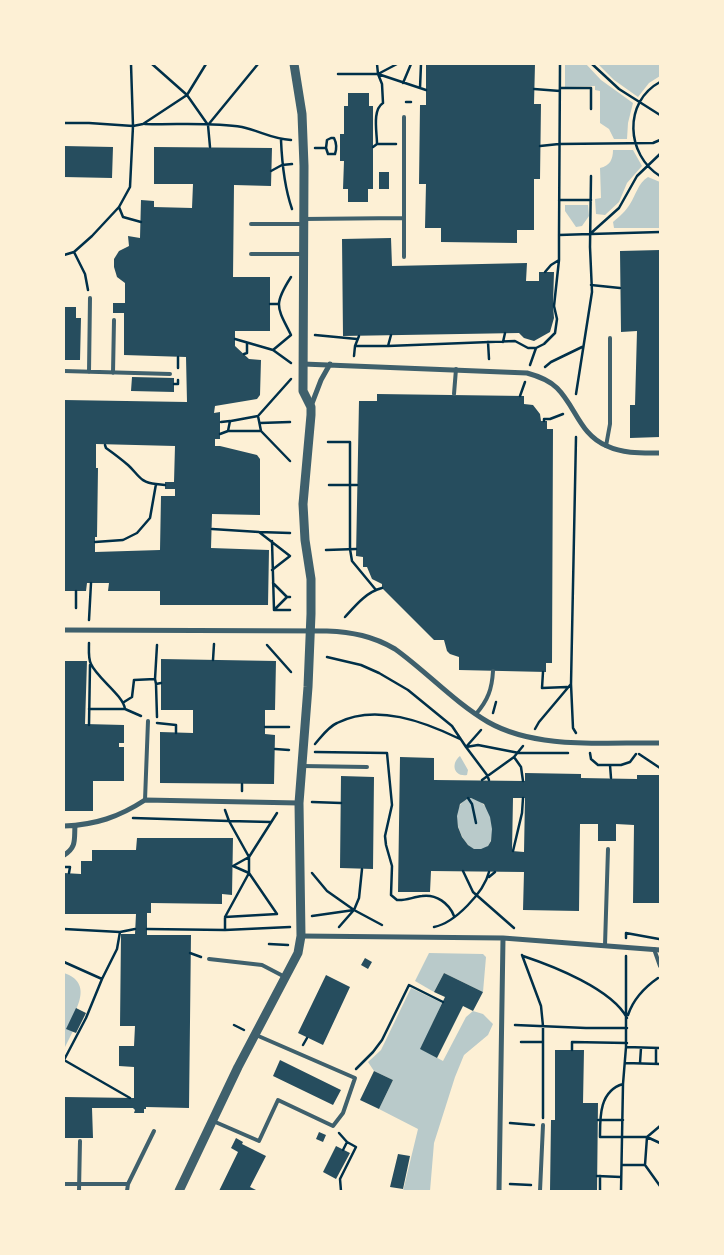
<!DOCTYPE html>
<style>
body{margin:0}
#map{position:relative;width:724px;height:1255px;overflow:hidden;background:#fdf0d5;font-family:"Fira Sans",sans-serif}
canvas{display:block}
.frame{position:absolute;inset:0;border:65px solid #fdf0d5;pointer-events:none}
</style>
<div id="map">
<canvas width="724" height="1255"></canvas>
<div class="frame"></div>
</div>
<script>
const g = document.querySelector('canvas').getContext('2d');
g.lineJoin = 'round';
function fillPath(path, color) { g.fillStyle = color; g.fill(path, 'evenodd'); }
function strokePath(path, color, width, dash) { g.strokeStyle = color; g.lineWidth = width; g.lineCap = dash ? 'butt' : 'round'; g.setLineDash(dash || []); g.stroke(path); }
const green = new Path2D(`
 M565 64H586L601 80 633 103 628 123 627 139H614L609 129 600 123V91L595 90V86L565 87Z
 M598 64H660V76L649 83 638 97 614 80Z
 M613 150H633L642 166 627 183 619 202 605 215 596 214 595 199 601 198 600 168C610 166 613 159 613 150Z
 M648 177 660 182V228H614L613 222C619 217 626 211 630 204 636 195 638 183 648 177Z
 M565 205H588L589 216 582 226 576 227 565 211Z
 M460 756 468 770 467 775C453 777 451 763 460 756Z
 M471 798C476 800 481 801 484 805 492 813 496 836 488 846 469 867 439 805 471 798Z
 M429 953 483 954 486 957 483 992 444 973 434 992 415 981Z
 M64 973C94 983 76 1010 67 1028L73 1031 64 1049Z
 M411 988 442 1003 421 1049 443 1061 466 1017 473 1011 483 1014 493 1024 488 1035 464 1055 455 1077 434 1143 430 1191H403L418 1129 379 1109 393 1080 374 1071 368 1062 381 1050Z`);
const building = new Path2D(`
 M426 64H535L534 104H541L540 179H534V230H517V243L441 242V228H425L426 184H419L420 105H426Z
 M348 93H369V106H373V189H368V202H348V189H343L344 161H340V134H344V106H348Z
 M64 146 113 147 112 178 64 177Z
 M154 147 272 148 271 186 234 185 233 277H270V331H235V346L249 359 261 360 260 395 257 399 215 406 214 413 220 412V439H215V446H220L257 455 260 459V515L212 514 211 548 269 550 268 605H160V591H108L109 583H87L86 591H64V400L187 402 186 357 124 355V313H113V303H125V283L117 277 114 267V259L119 251 129 246 128 236 140 238 141 200 154 201V207L192 208 193 184H154ZM96 444 175 446 174 482H165V489H175V496H161L160 550 95 552V537H97L98 468H96Z
 M379 172H389V189H379Z
 M391 238 392 266 527 263 526 281H539V272H554L553 305 554 318 550 332 534 341 524 338 519 333 343 336 342 239Z
 M660 250V437L630 438V405H635L637 331 621 332 620 251Z
 M64 307H76V318H81L80 360H64Z
 M132 377 174 378V392L131 391Z
 M377 394 524 396V404L533 405 540 414 541 421H547V429H553L552 663H546V672L459 670V657L450 654 447 651 444 640H434L382 588V584L372 579 367 567H363V557L356 556 359 401H377Z
 M161 659 276 661 275 710H265V734L275 735 274 784 160 783V732L193 733V710H161Z
 M64 661H87L85 724 124 725V743H119V747H124V781H93V811H64Z
 M400 757 434 758V780L525 781V773L581 774V778L637 779V775H660V903H633L634 825 616 824V841H598V824H580L579 911 523 910 524 872 431 871 430 892H398ZM471 798 484 804 490 817 492 829 491 841 488 846 481 849H474L468 845 462 837 458 827 457 816 460 804 467 799ZM513 798H525L524 852 512 851Z
 M341 776 374 777 373 869 340 868Z
 M137 838H233L232 895 222 894V904L151 903V913H147V935H191L189 1108 146 1107V1109H144V1113H134L135 1110 133 1108H92L93 1138H64V1097L134 1098V1067L119 1066V1046H134L135 1026H120L121 934H135L136 914H64V873L81 874V861H92V850H136Z
 M365 958 372 962 368 969 361 965Z
 M444 973 483 992 473 1011 463 1006 437 1058 420 1049 445 997 434 992Z
 M326 975 350 987 323 1045 298 1033Z
 M76 1008 86 1013 76 1033 66 1029Z
 M555 1050H584L583 1103H598L597 1191H550L551 1120H555Z
 M280 1060 341 1090 333 1105 273 1076Z
 M374 1071 393 1080 379 1109 360 1100Z
 M319 1132 326 1135 323 1142 316 1139Z
 M236 1138 243 1142 242 1144 266 1156 250 1187 258 1191H219L238 1152 231 1148Z
 M336 1146 350 1153 336 1179 323 1172Z
 M398 1154 410 1156 403 1189 390 1187Z`);
const path = new Path2D(`
 M152 64 187 95 208 125 258 64
 M560 64 559 235 590 234 619 208 637 176 660 154
 M592 64 619 89 660 115
 M338 74H378L426 90
 M378 74 397 64
 M660 82C623 102 626 155 660 176
 M403 83 411 64
 M420 88 421 64
 M560 88H591V109
 M534 89 560 91
 M406 102H411
 M64 123H89L133 126 131 64
 M145 124C175 125 213 122 242 127 260 131 272 139 291 140
 M208 125 210 147
 M331 138H334C337 144 337 148 335 154H328L326 148 327 140Z
 M281 140C282 164 284 186 292 209
 M377 144H396
 M540 146 559 144 653 143 660 140
 M373 147 377 144C377 132 372 110 383 103L382 84 378 74 377 64
 M315 148H326
 M271 171 282 165 292 164
 M559 200H591
 M119 207 123 217 141 222
 M591 234 660 232
 M74 252 85 274 88 290
 M64 255 74 252 92 236 119 207 130 187 133 126 143 124 187 95 206 64
 M545 272 551 265 559 260
 M591 285 620 288
 M270 304H278
 M315 335 357 339
 M391 335 388 346 515 341 528 348H536L544 344 555 333 557 319 554 306 559 260V235
 M235 339 273 350 291 363
 M488 342 489 359
 M503 342 505 333
 M355 346H388
 M273 350 291 335C277 307 273 305 291 277
 M244 354 247 353V343
 M354 356 355 346 359 336
 M178 357V368
 M530 365 536 348
 M545 367 551 362 582 347
 M174 384H178V380
 M576 394 592 292 590 247 591 176
 M520 396 525 382
 M258 416 261 431
 M231 421 258 416 291 379
 M544 421V419H550L563 414
 M221 422 230 421 228 431H261L290 461
 M260 423 290 422
 M220 434 228 431
 M576 437 571 684 573 728 576 733
 M328 442H350V549L352 561 376 590
 M105 445 106 448C113 453 121 459 128 465 138 474 140 483 156 484
 M329 485H357
 M212 529 259 532 290 556 272 570
 M259 532 290 533
 M272 541 274 610
 M95 542 123 540 137 533 150 518 156 484 165 485
 M326 550 356 549
 M273 583 287 597H290
 M76 608V591
 M274 610 287 597
 M274 610H290
 M345 617C355 606 366 592 382 588
 M89 620 91 583
 M89 643C89 649 88 658 91 664 97 678 123 695 125 709L141 716
 M157 645 155 679 156 684 161 683
 M267 645 291 672
 M327 657 361 665 379 673 408 690 452 726 466 747 478 745 519 753H568
 M213 660 214 644
 M543 672 542 688 567 687
 M156 684 157 717
 M124 702 132 697 134 680 155 679
 M89 709H125
 M493 713 496 702
 M157 723 176 725V733
 M89 725 90 665
 M265 727H289
 M535 729 539 722 571 684
 M481 730 466 747 487 775 489 780
 M315 744C322 736 328 727 337 723 376 703 425 722 460 739
 M275 749 289 750
 M315 752 387 753 392 805 385 836 386 845 392 866 391 895 397 900C405 901 413 897 422 896 436 894 449 903 454 916
 M590 753 591 759 598 765H621L630 762 636 754
 M639 754 660 768
 M514 757 521 767 523 781
 M610 765 611 778
 M482 780 514 757 523 746
 M242 791V784
 M468 798 472 804 476 823
 M312 802 341 803
 M133 818 229 821 225 810
 M271 822 229 821 249 857V873L225 917 277 914
 M513 851 522 813 523 798
 M233 866 249 857 277 813
 M233 866 249 873 277 914
 M64 867H70L69 873
 M463 871 473 892 514 928
 M312 873 327 891 354 910 359 898 362 869
 M489 877 495 872
 M312 916 354 910 382 925
 M339 927 353 911
 M434 927C455 923 484 892 489 872
 M64 929 120 932 135 929
 M147 929 225 930 290 927
 M225 930V917
 M626 938V933L659 939
 M269 944 288 945
 M190 953 201 957
 M522 955 541 1006 543 1026V1118
 M523 956C553 966 612 989 627 1018
 M626 956V1047
 M64 962 102 979
 M628 1015C633 1000 645 987 658 978
 M234 1025 244 1030
 M515 1025 586 1028H627
 M521 1042H543
 M303 1045 307 1038
 M572 1050V1042L627 1043
 M64 1060 86 1018 102 979 117 949 120 932
 M64 1060 130 1098
 M625 1063 660 1064
 M640 1063 641 1048
 M656 1064V1048
 M356 1069 373 1052 382 1040 409 985 443 1002
 M623 1084C599 1091 600 1118 600 1137H647L660 1143
 M598 1120H623
 M510 1123 534 1125
 M660 1126 647 1137 645 1165 660 1186
 M339 1133 347 1142 343 1150
 M622 1165H645
 M597 1176 621 1177
 M600 1176V1191
 M510 1184 531 1185
 M341 1191 340 1179 356 1147 347 1142
 M621 1191 623 1084 626 1047 660 1048`);
const service = new Path2D(`
 M404 218V257
 M303 219 404 218V117
 M251 224H304
 M251 254H303
 M64 371 170 374
 M89 372 90 298
 M113 373 114 320
 M454 394 456 369
 M606 446 610 424V338
 M476 714C488 700 492 689 493 671
 M302 766 367 767
 M145 800 148 721
 M605 945 608 849
 M654 949 660 966
 M209 959 262 965 285 977
 M213 1121 259 1141 278 1100 333 1126 343 1113 355 1078 256 1035
 M64 1184H128
 M79 1191 80 1141
 M127 1191 128 1184 154 1131
 M540 1191 543 1125`);
const minor = new Path2D(`
 M303 364 527 373C538 376 549 380 557 388 576 407 580 435 607 446 624 454 642 453 660 453
 M311 406 321 380 330 364
 M64 630 327 631C352 632 373 636 395 649 427 672 454 702 488 722 537 750 606 742 660 743
 M64 826C95 825 119 817 145 800L299 803
 M64 855C77 847 74 839 75 826
 M301 936 503 938 660 950
 M499 1191 503 938`);
const tertiary = new Path2D(`
 M179 1191 238 1067 298 953 301 936 299 803 308 687 311 614V579L305 540 303 504 311 415V407L303 391 304 166 302 114 294 64`);
fillPath(green, '#b9caca');
fillPath(building, '#264d5e');
strokePath(path, '#003049', 2.5);
strokePath(service, '#3f606c', 4);
strokePath(minor, '#3f606c', 5);
strokePath(tertiary, '#3f606c', 9);
</script>
